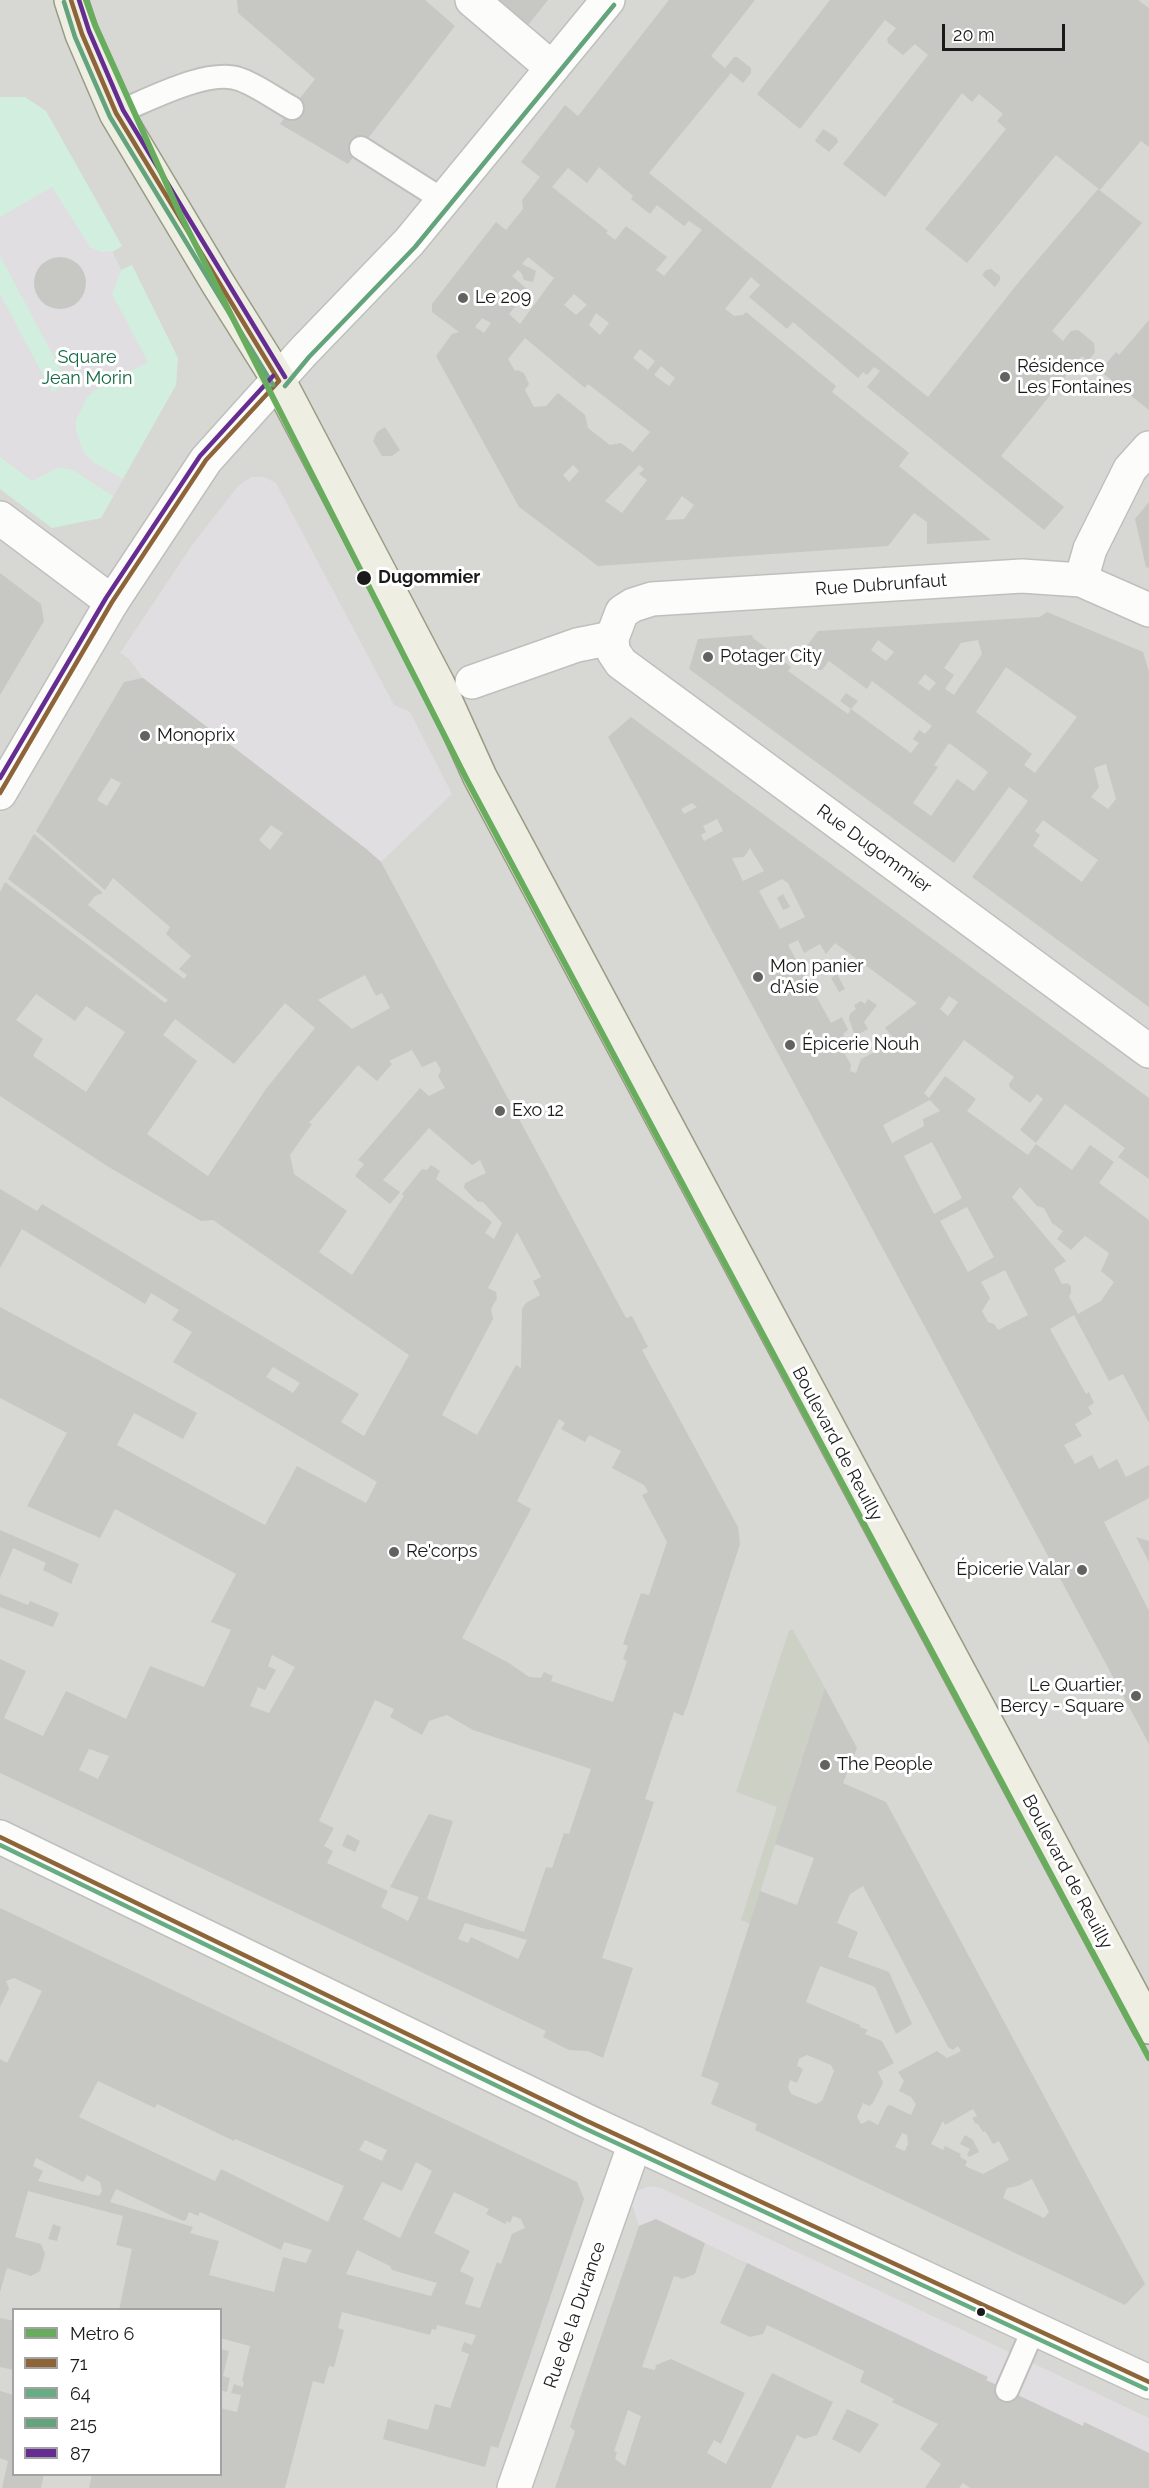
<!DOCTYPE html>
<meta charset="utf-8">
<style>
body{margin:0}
#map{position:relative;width:1149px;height:2488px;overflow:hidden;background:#e8e9e3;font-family:Raleway,sans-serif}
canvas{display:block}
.legend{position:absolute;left:12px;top:2308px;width:210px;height:168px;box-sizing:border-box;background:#fff;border:2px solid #a3a3a3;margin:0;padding:8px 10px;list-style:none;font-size:18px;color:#1a1a1a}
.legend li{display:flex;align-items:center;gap:12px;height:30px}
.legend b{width:30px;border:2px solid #a3a3a3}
.scale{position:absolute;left:942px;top:24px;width:123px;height:27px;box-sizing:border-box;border:3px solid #1a1a1a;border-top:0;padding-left:8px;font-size:18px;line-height:21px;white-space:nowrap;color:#1a1a1a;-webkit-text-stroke:4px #fff;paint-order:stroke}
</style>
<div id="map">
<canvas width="1149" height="2488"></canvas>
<ul class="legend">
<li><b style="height:8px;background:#68ac5d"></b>Metro 6</li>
<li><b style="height:8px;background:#8d6538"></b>71</li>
<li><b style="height:8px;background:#67ac83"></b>64</li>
<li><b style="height:8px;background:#64a47c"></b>215</li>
<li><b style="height:8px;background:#652d91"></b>87</li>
</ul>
<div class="scale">20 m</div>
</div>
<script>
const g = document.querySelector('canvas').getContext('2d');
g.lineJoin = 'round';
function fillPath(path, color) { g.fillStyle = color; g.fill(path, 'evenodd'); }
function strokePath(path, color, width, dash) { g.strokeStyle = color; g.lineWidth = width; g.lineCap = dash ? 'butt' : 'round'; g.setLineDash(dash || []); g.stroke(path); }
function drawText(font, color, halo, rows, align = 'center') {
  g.font = font + ' Raleway,sans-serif'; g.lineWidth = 6; g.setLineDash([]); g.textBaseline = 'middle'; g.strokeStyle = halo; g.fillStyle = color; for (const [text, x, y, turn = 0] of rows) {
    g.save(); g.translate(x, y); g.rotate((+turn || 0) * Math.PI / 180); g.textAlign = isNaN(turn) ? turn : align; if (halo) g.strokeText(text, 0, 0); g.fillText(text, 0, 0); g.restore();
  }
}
const residential = new Path2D(`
 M0 0H1149V2488H0ZM14 2310H220V2474H14Z`);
const construction = new Path2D(`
 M789 1630H793L825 1688 750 1924 741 1920 777 1807 736 1792Z`);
const park = new Path2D(`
 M0 97H25L46 111 122 246 112 252 121 270 132 265 178 358 176 385 101 518 52 528 0 489Z`);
const plaza = new Path2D(`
 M52 187 90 247 101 252 112 251 121 271 112 294 148 362 95 390 87 397 76 420V431L84 453 93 462 123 479 113 496 73 470 59 467 32 481 0 457V294L52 392 68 383 0 256V217ZM56 257 68 258 78 264 84 274 87 285 83 295 76 303 67 308 56 309 47 305 37 296 34 284 37 271 45 261Z
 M251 477H264L276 483 394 705 410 712 452 794 381 862 365 848 143 678 128 658 120 653 192 545 238 486Z
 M650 2186 661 2188 1149 2418V2453L1084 2422 1083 2426 986 2380 987 2377 656 2220 639 2226 629 2194Z`);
const building = new Path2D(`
 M237 0H425L455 26 348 164 280 124 315 79 238 13Z
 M497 0H548L528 25Z
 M669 0H755L711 56 725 68 734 57H737L751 68V73L743 83 731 73 649 173 928 397 1018 283 1098 189 1142 223 1052 331 1063 341 1071 331 1078 330 1094 343 1095 352 1088 361 1082 356 1001 456 1064 507 1044 530 867 387 880 371 874 367 867 375 863 372 858 378 793 322 787 329 749 297 760 285 751 277 725 309 734 316 743 315 746 312 836 386 832 392 909 453 899 466 991 540 927 544V522L914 513 888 546 598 566 519 507 436 356 452 334 459 332 432 312V304L496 222 506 230 523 209 522 200 540 177 521 162 565 105 578 116ZM599 167 633 196 631 199 650 214 657 205 684 226 689 221 702 230 664 276 656 270 667 257 626 226 615 240 606 233 608 231 552 187 568 168 587 183ZM528 257 554 278 520 324 509 314 528 290 512 276 518 270 522 274 524 280 533 282 536 271 522 264ZM574 294 587 305 576 315 564 305ZM596 313 609 323 600 335 589 325ZM482 318 491 323 484 333 475 327ZM525 338 585 388 588 384 650 432 633 452 621 443 610 445 588 428 585 415 558 393 546 406 534 407 525 390 529 384 524 373 517 370 515 371 508 359ZM640 349 655 361 648 370 633 358ZM661 366 675 378 669 386 654 375ZM573 465 579 471 569 482 563 475ZM639 465 644 469 639 474 647 480 622 513 605 501ZM682 496 694 505 684 519 665 520Z
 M830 0H1138L1149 8V147L1141 141 1100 190 1056 155 967 263 925 229 1006 129 997 121 1003 114 979 94 972 102 962 93 885 197 843 164 928 55 915 44 903 55 888 43 887 39 896 28 885 20 800 129 757 94Z
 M823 129 837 138 838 142 829 152 815 141Z
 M34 283a26 26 0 1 1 52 0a26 26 0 1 1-52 0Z
 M991 269 1000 276V280L995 287 982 275 986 270Z
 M1149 320V410L1100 371 1116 352 1119 355Z
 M385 427 400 450 392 456H382L373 441 377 432Z
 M1149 502V568L1146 567 1135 519Z
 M0 573 41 604 44 621 0 695Z
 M1047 612 1143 652 1149 672V1007L972 877 1028 801 1009 787 954 863 689 669 698 639 752 635 753 638 791 667 788 671 848 714 851 709 840 701 846 693 858 701 851 709 911 753 919 743 913 739 919 730 925 734 932 726 872 681 867 689 829 661 822 670H819L799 656 818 631 1040 617ZM878 640 894 652 886 661 871 650ZM978 640 982 654 954 695 945 689 954 675 944 668 961 643ZM1006 667 1077 717 1035 773 1024 765 1032 754 976 712ZM925 674 936 683 929 691 918 683ZM949 743 988 772 974 791 957 779 931 816 913 803 938 767 934 765ZM1106 764 1116 799 1108 809 1091 797 1099 787 1094 768ZM1043 820 1098 860 1082 882 1033 846 1040 835 1035 831Z
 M143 678 365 848 381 862 626 1318 632 1316 648 1347 642 1350 738 1527 740 1544 688 1703 683 1716 674 1712 645 1799 654 1802 602 1958 633 1968 603 2058 588 2051 569 2050 543 2037 546 2031 0 1773V1659L26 1671 4 1718 43 1736 66 1691 126 1719 150 1666 204 1687 231 1630 211 1622 236 1574 115 1509 100 1538 27 1506 67 1433 0 1398V1307L197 1413 183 1439 134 1413 117 1445 265 1525 297 1466 366 1503 377 1482 173 1362 192 1332 172 1320 179 1310 151 1293 145 1304 22 1229 0 1268V1189L37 1211 42 1204 359 1394 341 1422 364 1436 409 1355 213 1220 201 1221 107 1166 0 1096V892L5 882 165 1003 168 1000 8 879 34 834 103 893 95 896 88 905 184 979 187 975 179 969 191 956 166 934 170 927 113 878 105 890 36 831 124 682ZM111 778 121 783 107 806 97 800ZM271 825 283 833 270 850 259 840ZM365 975 376 996 382 993 390 1008 352 1029 318 1000ZM36 994 75 1021 86 1006 125 1032 86 1092 33 1056 43 1039 16 1020ZM285 1003 315 1028 266 1089 208 1176 147 1134 197 1061 163 1035 175 1019 234 1064ZM412 1050 422 1067 436 1061 441 1070 438 1076 445 1088 429 1096 420 1088 358 1160 364 1164 355 1176 390 1204 400 1192 383 1180 429 1128 472 1165 480 1160 486 1173 465 1183 464 1188 478 1202H483L502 1223 494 1239 485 1233 492 1222 436 1179 440 1171 431 1165 427 1170 422 1169 402 1194 404 1196 352 1275 319 1252 347 1211 294 1174 290 1155 312 1124 309 1123 358 1065 377 1081 392 1064 389 1061ZM517 1232 541 1277 533 1281 540 1295 526 1303 522 1309 521 1368 516 1365 477 1435 442 1415 493 1319 491 1309 497 1298 496 1292 488 1288ZM273 1367 300 1383 293 1393 266 1377ZM559 1419 565 1423 561 1429 585 1442 589 1435 621 1451 612 1468 644 1485 648 1492 642 1495 667 1542 649 1595 641 1593 623 1644 628 1646 623 1659 627 1661 613 1702 551 1681 553 1676 544 1672 541 1678 529 1677 509 1663 462 1638 531 1509 517 1501ZM272 1655 295 1667 269 1713 250 1706 258 1687 265 1690 276 1670 268 1666ZM375 1700 394 1709 390 1717 422 1735 429 1721 447 1715 473 1730 591 1769 569 1834 564 1833 552 1868 546 1867 524 1932 427 1899 453 1821 429 1814 390 1887 419 1897 408 1921 381 1907 388 1891 327 1863 333 1851 324 1846 334 1828 319 1821ZM89 1749 109 1756 98 1779 79 1770ZM465 1923 489 1930 490 1929 527 1940 518 1959 471 1937 468 1943 458 1939Z
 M631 717 1149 1098V1179L1118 1157 1125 1148 1065 1104 1036 1143 1020 1130 1043 1099 1037 1094 1030 1103 1010 1088 1009 1084 1014 1077 964 1040 924 1093 929 1098 945 1076 976 1099 967 1111 1028 1155 1036 1144 1072 1170 1090 1145 1114 1162 1099 1183 1149 1220V1423L1123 1374 1109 1381 1074 1315 1050 1329 1086 1394 1089 1392 1094 1403 1088 1407 1092 1414 1075 1424 1082 1436 1064 1445 1075 1464 1092 1455 1099 1469 1117 1459 1126 1477 1149 1465V1498L1104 1522 1149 1611V1744L608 737ZM692 803 697 807 684 814 681 809ZM717 819 723 831 704 841 701 835 706 832 703 826ZM750 848 764 871 743 881 732 858 744 857ZM782 879 788 883 805 917 780 929 759 891ZM798 940 804 953 820 944 826 954 835 943 917 1003 885 1028 896 1041 861 1059 856 1073 850 1071 851 1065 839 1043 846 1040 843 1034 848 1030 842 1017 831 1023 788 945ZM949 996 958 1002 948 1016 940 1009ZM930 1100 940 1111 923 1119 924 1126 892 1143 883 1125ZM932 1142 962 1198 934 1214 904 1156ZM1020 1187 1037 1206 1044 1208 1052 1223 1063 1231 1057 1239 1071 1250 1085 1236 1109 1253 1101 1271 1114 1282 1101 1301 1078 1314 1069 1296 1071 1293V1286L1067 1283 1062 1284 1054 1269 1066 1261 1012 1197ZM967 1207 994 1257 968 1272 940 1221ZM1005 1270 1028 1315 998 1330 994 1324 988 1322 982 1311 990 1298 981 1282Z
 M783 894 790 907 783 910 777 898Z
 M837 974 845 989 839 992 831 978Z
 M868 999 877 1005 864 1022 868 1029 855 1036 849 1019 850 1014 856 1009 854 1005 861 1001 865 1004Z
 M0 1530 79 1564 71 1584 43 1570 46 1563 13 1548 0 1578Z
 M1136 1537 1149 1541V1562Z
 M0 1594 28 1605 30 1601 59 1613 53 1627 0 1607Z
 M825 1688 857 1748 843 1783 886 1802 1145 2284 1125 2305 755 2130 757 2124 711 2104 719 2083 701 2076 760 1891 797 1905 814 1858 775 1844ZM863 1886 948 2047 953 2050 958 2046 961 2051 947 2058 937 2051 898 2072 904 2081 899 2091 911 2097 916 2104 911 2115 890 2105 887 2106 878 2125 869 2120 861 2124 857 2117 863 2103 869 2106 873 2103 883 2083 878 2072 894 2063 882 2041 865 2034 868 2030 860 2027V2025L806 2002 820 1966 875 1987 896 2034 912 2024 889 1972 848 1957 858 1932 837 1923 850 1894ZM807 2055 831 2065 834 2071 822 2101 816 2104 791 2094 788 2087 790 2080 797 2083 803 2069 797 2066 799 2059ZM973 2109 977 2116 972 2118 976 2124H978L983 2132 985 2131 993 2144 999 2141 1009 2160 983 2174 965 2166 967 2161 960 2157 961 2154 945 2146 943 2150 931 2144 943 2121 945 2125ZM902 2133 907 2135 908 2144 905 2151 895 2147ZM1032 2179 1049 2212 1044 2218 1003 2198 1007 2188 1018 2186Z
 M347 1834 360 1841 355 1852 342 1846Z
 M0 1908 577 2182 584 2199 498 2448 491 2446 485 2467 383 2439 388 2419 428 2430 435 2404 450 2408 469 2354 461 2351 464 2342 472 2345 476 2335 437 2325 436 2330 432 2329 430 2335 342 2312 338 2328 344 2330 334 2367 329 2366 324 2384 313 2381 285 2488H89L92 2474H220V2408L237 2412 241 2395 231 2393 234 2384 243 2387 244 2382 242 2381 250 2346 220 2338V2310H119L132 2249 116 2245 123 2216 28 2191 15 2237 41 2244 45 2254 40 2271 31 2276 7 2268 0 2292V2059L7 2063 42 1991 14 1978 6 1981 9 1989 0 2007ZM98 2081 155 2108 157 2104 234 2141 235 2139 344 2186 328 2222 221 2169 215 2181 79 2117ZM365 2140 387 2150 382 2161 359 2150ZM36 2158 83 2182 87 2175 100 2182 102 2191 99 2196 38 2181 43 2171 33 2166ZM416 2162 432 2171 400 2238 363 2219 382 2182 402 2191ZM116 2189 183 2221 186 2220 189 2212 198 2216 200 2212 281 2250 284 2242 312 2250 306 2263 283 2257 274 2292 209 2275 219 2241 190 2233 193 2227 110 2202ZM454 2192 489 2209 486 2214 505 2224 507 2221 510 2223 513 2216 521 2219 525 2228 512 2234 501 2264 497 2262 480 2308 465 2304 474 2278 460 2271 470 2251 434 2233ZM357 2250 390 2266 392 2270 437 2283 431 2296 346 2274Z
 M965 2135 973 2140 979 2152 969 2157 967 2155 970 2149 960 2144Z
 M656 2219 705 2243 695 2274 683 2279 674 2276 642 2367 655 2370 656 2365 671 2359 745 2393 721 2444 714 2440 707 2453 726 2464 772 2373 833 2402 817 2435 805 2439 797 2435 771 2488H555L575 2431 570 2427 639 2226ZM628 2410 641 2416 625 2466 615 2459 617 2452 614 2451Z
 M53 2224 61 2227 57 2241 48 2239Z
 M747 2263 988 2377 986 2380 1083 2426 1084 2422 1149 2453V2488H970L963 2483 959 2488H925L941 2464 920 2449 938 2424 892 2402 894 2399 860 2382 864 2371 767 2325 763 2334 750 2337 720 2323Z
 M0 2318 14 2321V2370L0 2367Z
 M220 2349 229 2351 223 2376 230 2378 227 2392 220 2390Z
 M0 2391 14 2395V2474H44L41 2488H2L8 2461 0 2458Z
 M847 2409 879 2424 860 2453 832 2439Z`);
const service = new Path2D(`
 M116 113C147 101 207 68 239 79 257 85 275 99 292 108
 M361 148 443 200
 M1007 2390 1034 2328`);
const pedestrian = new Path2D(`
 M472 0 552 68
 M1081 580 1090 549 1130 469 1149 448
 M472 682 577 645 612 638`);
const minor = new Path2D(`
 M0 518 112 602
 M1149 610 1081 580 1022 576 652 599 633 605 622 612 612 638 613 651 621 663 1149 1051
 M514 2488 635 2143`);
const tertiary = new Path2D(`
 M0 793 112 602 206 460 303 352 409 242 608 0
 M0 1837 587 2121 1149 2382`);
const primary = new Path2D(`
 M71 0 82 34 116 113 217 282 279 381 438 684 480 777 1149 2027`);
const bus1 = new Path2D(`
 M0 793 112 602 206 460 279 381 116 113 82 34 71 0
 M0 1837 587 2121 1149 2382`);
const bus2 = new Path2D(`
 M0 1845 584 2128 1146 2389`);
const bus3 = new Path2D(`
 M64 2 75 37 110 117 273 385
 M285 386 309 357 415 247 614 5`);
const bus4 = new Path2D(`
 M79 0 89 31 123 110 285 377
 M0 778 106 598 200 456 273 376`);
const metro1 = new Path2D(`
 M86 0 95 25 180 214 467 780 1149 2058`);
const markers = [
 [463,298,6,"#626260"],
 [1005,377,6,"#626260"],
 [364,578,8,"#1a1a1a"],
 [708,657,6,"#626260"],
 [145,736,6,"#626260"],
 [758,977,6,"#626260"],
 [790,1045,6,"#626260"],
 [500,1111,6,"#626260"],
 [394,1552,6,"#626260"],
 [1082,1570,6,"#626260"],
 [1136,1696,6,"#626260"],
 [825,1765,6,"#626260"],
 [981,2312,5,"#1a1a1a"]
];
const poiNames = [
 ["Le 209",475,298],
 ["Résidence",1017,367],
 ["Les Fontaines",1017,388],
 ["Potager City",720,657],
 ["Monoprix",157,736],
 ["Mon panier",770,967],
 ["d'Asie",770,988],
 ["Épicerie Nouh",802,1045],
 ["Exo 12",512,1111],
 ["Re'corps",406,1552],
 ["Épicerie Valar",1070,1570,"right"],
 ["Le Quartier,",1124,1686,"right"],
 ["Bercy - Square",1124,1707,"right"],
 ["The People",837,1765]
];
const parkNames = [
 ["Square",87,358],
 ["Jean Morin",87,379]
];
const stopNames = [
 ["Dugommier",378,578]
];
const streetNames = [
 ["Rue Dubrunfaut",881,585,-4],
 ["Rue Dugommier",874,849,36],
 ["Boulevard de Reuilly",837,1444,62],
 ["Boulevard de Reuilly",1067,1872,62],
 ["Rue de la Durance",575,2315,-71]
];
fillPath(residential, '#d7d8d4');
fillPath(construction, '#cdd1c5');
fillPath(park, '#d2eedf');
fillPath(plaza, '#e0dee1');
fillPath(building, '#c7c7c3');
strokePath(service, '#bfc0bd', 26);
strokePath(pedestrian, '#bfc0bd', 36);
strokePath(minor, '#bfc0bd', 36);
strokePath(tertiary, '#bfc0bd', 36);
strokePath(primary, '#999b83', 36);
strokePath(service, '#fcfcfb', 22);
strokePath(pedestrian, '#fcfcfb', 33);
strokePath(minor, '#fcfcfb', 33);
strokePath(tertiary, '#fcfcfb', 33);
strokePath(primary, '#eeeee3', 33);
strokePath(bus1, '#8d6538', 4.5);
strokePath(bus2, '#67ac83', 4.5);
strokePath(bus3, '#64a47c', 4.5);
strokePath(bus4, '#652d91', 4.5);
strokePath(metro1, '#68ac5d', 6);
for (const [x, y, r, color] of markers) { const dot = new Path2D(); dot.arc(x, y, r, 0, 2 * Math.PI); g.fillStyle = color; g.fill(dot); strokePath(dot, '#fff', 2); }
drawText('18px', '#1a1a1a', '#fff', poiNames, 'left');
drawText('18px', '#156b43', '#fff', parkNames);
drawText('bold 18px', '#1a1a1a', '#fff', stopNames, 'left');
drawText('18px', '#1a1a1a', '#fff', streetNames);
</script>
